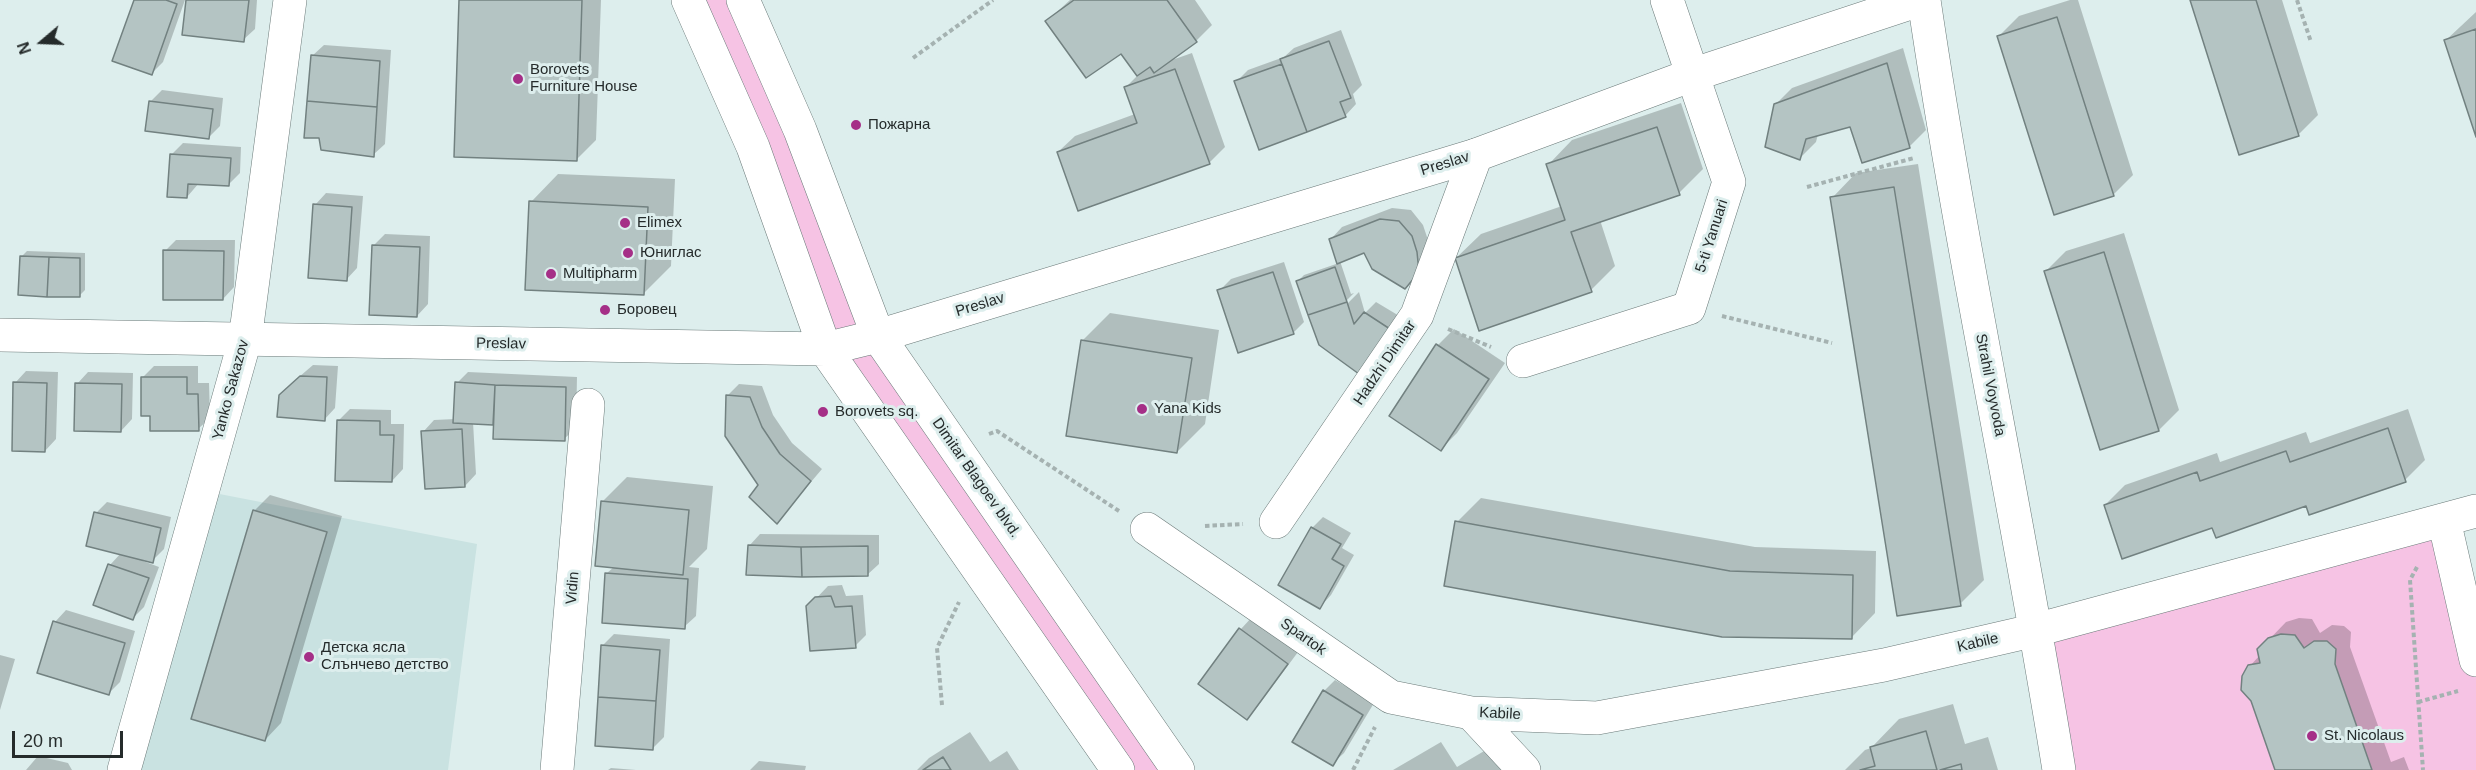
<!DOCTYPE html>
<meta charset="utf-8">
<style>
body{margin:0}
#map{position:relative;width:2476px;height:770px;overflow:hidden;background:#ddeeed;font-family:Arial,sans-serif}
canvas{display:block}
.north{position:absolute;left:12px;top:12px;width:60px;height:60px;-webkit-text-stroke:4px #ddeeed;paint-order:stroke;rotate:251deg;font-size:16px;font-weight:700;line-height:24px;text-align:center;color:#252b2b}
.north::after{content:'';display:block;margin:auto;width:21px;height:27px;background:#252b2b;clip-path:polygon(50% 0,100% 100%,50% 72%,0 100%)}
.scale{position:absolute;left:12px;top:731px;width:111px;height:27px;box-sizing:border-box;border:3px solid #252b2b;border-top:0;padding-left:8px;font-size:18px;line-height:21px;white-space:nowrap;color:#252b2b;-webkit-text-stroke:4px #ddeeed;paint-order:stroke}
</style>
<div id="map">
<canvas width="2476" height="770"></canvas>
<div class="north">N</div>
<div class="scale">20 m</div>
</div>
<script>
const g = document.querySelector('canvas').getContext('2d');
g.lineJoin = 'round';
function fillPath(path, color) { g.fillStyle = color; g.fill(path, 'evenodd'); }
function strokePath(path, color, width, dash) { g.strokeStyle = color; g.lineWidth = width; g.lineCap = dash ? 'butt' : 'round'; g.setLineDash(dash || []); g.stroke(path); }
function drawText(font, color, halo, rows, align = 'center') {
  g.font = font + ' Arial,sans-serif'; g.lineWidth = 6; g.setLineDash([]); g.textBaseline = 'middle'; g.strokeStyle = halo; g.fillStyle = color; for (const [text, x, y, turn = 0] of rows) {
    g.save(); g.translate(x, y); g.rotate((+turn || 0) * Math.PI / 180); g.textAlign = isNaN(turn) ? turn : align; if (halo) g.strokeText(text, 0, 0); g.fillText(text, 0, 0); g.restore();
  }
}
const built = new Path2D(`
 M204 491 477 544 448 770H124Z`);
const green = new Path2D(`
 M688 0H743L878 336 1178 770H1118L825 349Z
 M2444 520 2476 660V770H2059L2036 630Z`);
const shadow = new Path2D(`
 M135 0H185L163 62 151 74Z
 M187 0H257L255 29 243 40Z
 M460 0H601L596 140 576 160Z
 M1070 0H1195L1212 25 1196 41 1169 61 1192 53 1225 147 1209 163 1058 152 1075 136 1135 114 1126 87 1138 75 1121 52 1047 21Z
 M2070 0H2078L2133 175 2113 195 1999 36 2019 16Z
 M2192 0H2282L2318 115 2298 135Z
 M2476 12V132L2445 41Z
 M1341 30 1362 85 1353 94 1356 104 1345 116 1236 82 1248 70 1284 57 1294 48Z
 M324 45 391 50 385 144 373 155 321 137 312 56Z
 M1903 48 1926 130 1909 147 1851 125 1818 134 1816 142 1800 158 1775 105 1792 88Z
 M162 90 223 98 220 126 208 138 150 102Z
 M1681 103 1703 169 1679 193 1600 220 1615 266 1591 290 1456 258 1481 234 1562 206 1548 165 1572 140Z
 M183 143 241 147 240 173 228 185 199 183 187 197 171 155Z
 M1918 164 1984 580 1960 604 1832 198 1856 173Z
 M558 174 675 179 671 266 643 294 531 202Z
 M326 193 363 196 357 268 346 280 315 205Z
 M1392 208 1411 210 1423 225 1428 240 1416 276 1364 251 1340 261 1351 294 1354 293 1346 301V305L1359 292 1365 313 1376 302 1401 317 1370 361 1298 281 1304 275 1339 263 1331 239 1342 227Z
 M2124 233 2179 410 2159 430 2101 448 2046 271 2066 251Z
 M385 234 430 236 428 304 417 316 373 246Z
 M176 240H235L234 287 223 299 165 251Z
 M27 251 85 253V290L79 296 21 257Z
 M1284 262 1304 322 1293 333 1219 291 1231 279Z
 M1110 313 1219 330 1205 424 1177 452 1082 341Z
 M1454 329 1505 363 1457 433 1441 449 1438 345Z
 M313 365 338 366 335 408 324 420 292 383Z
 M154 366H198V383H209L210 418 198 429 152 415 142 378Z
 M26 371 58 372 56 439 45 451 15 383Z
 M88 372 133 373 132 419 121 431 77 384Z
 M468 372 577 377 576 428 564 439 495 423 473 422 476 474 465 486 423 432 434 420 455 419 457 383Z
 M739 384 762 386 773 415 792 443 822 469 777 522 760 485 728 395Z
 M350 409 391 410V424H404L403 469 392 481 339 420Z
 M2408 409 2425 460 2405 480 2213 526 2105 505 2125 485 2217 453 2220 462 2306 432 2310 443Z
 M627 477 713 486 707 549 689 567 699 568 696 616 684 627 607 573 614 567 603 501Z
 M270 495 342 516 281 723 265 740 254 511Z
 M1481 498 1755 547 1876 551 1875 613 1851 638 1457 522Z
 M107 502 171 517 164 549 152 561 144 559 143 561 159 567 144 607 133 618 110 565 121 553 96 513Z
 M1323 517 1351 533 1342 548 1354 555 1331 595 1320 607 1312 528Z
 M760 534 879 535V564L867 575 749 546Z
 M842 585 846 596 863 595 866 635 855 646 808 607 828 586Z
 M66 610 135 631 120 682 108 694 55 622Z
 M1252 617 1298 652 1258 706 1247 718 1201 684 1241 629Z
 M2299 618 2312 619 2320 633 2332 625 2344 626 2351 632 2350 647 2391 762 2404 757 2409 770H2277L2250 666 2260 655 2259 650 2286 622Z
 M614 634 670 639 664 737 653 748 602 646Z
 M0 655 15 659 0 710Z
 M1335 680 1374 703 1344 753 1332 764 1324 691Z
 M1953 704 1965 744 1988 737 1998 770H1845L1865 750 1871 748 1899 719Z
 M970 732 990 762 1007 751 1019 770H917L929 758Z
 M1441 742 1457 767 1491 747 1505 770H1393Z
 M38 756 68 763 72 770H26Z
 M759 761 806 766 805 770H750Z
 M611 768 636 770H608Z`);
const building = new Path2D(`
 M134 0H166L177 4 152 75 112 61Z
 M186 0H249L244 42 182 35Z
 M459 0H582L577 161 454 157Z
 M1074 0H1167L1197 42 1154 73 1150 67 1137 76 1121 54 1086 78 1045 21Z
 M2190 0H2256L2299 136 2239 155Z
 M2057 17 2114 196 2054 215 1997 36Z
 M2476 29V137L2444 40Z
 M1329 41 1351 98 1340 102 1346 117 1307 132 1280 59Z
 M311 55 380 61 377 107 307 101Z
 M1887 63 1910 148 1862 163 1850 127 1806 139 1800 160 1765 147 1774 104Z
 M1282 64 1307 132 1259 150 1234 81Z
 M1175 69 1210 164 1078 211 1057 152 1137 123 1124 87Z
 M149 101 213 109 209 139 145 131Z
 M307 101 377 107 374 157 321 150 319 138H304Z
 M1657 127 1680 195 1571 232 1592 292 1479 331 1455 258 1565 220 1546 164Z
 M170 154 231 158 229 186 188 184 187 198 167 197Z
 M1894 187 1961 606 1897 616 1830 197Z
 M529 201 648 207 644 295 525 290Z
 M313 204 352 207 347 281 308 278Z
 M1380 219 1399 221 1412 236 1417 252 1419 272 1405 289 1372 269 1364 253 1337 264 1329 239Z
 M372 245 420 247 417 317 369 315Z
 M163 250 224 251 223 300H163Z
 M2104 252 2159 431 2100 450 2044 271Z
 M20 256 49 257 47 297 18 295Z
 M49 257 80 258V297H47Z
 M1335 267 1347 302 1308 315 1296 281Z
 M1273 272 1294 334 1238 353 1217 290Z
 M1347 302 1354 324 1364 312 1390 329 1359 374 1319 345 1308 315Z
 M1081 340 1192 358 1177 453 1066 436Z
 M1436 344 1489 379 1441 451 1389 416Z
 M300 376 327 377 325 421 277 417 279 395Z
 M141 377H187V394H198L199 431H150V416H141Z
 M13 382 47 383 45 452 12 451Z
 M455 382 495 385 493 425 453 423Z
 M75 383 122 384 121 432 74 431Z
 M495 385 566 387 565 441 493 439Z
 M726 395 750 397 762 427 780 454 811 481 777 524 749 497 758 485 725 436Z
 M337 420 380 421V435H394L392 482 335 481Z
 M2388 428 2406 482 2309 515 2306 506 2216 538 2212 528 2122 559 2104 505 2197 472 2200 481 2286 451 2290 462Z
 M462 429 465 487 425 489 421 431Z
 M601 501 689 510 683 575 595 566Z
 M253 510 327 532 265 741 191 719Z
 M94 512 161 528 153 563 86 546Z
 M1455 521 1730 571 1853 575 1852 639 1722 637 1444 586Z
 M1311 527 1341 544 1332 559 1344 566 1320 609 1278 585Z
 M748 545 801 547 802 577 746 575Z
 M868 546V576L802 577 801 547Z
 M108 564 149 578 133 620 93 605Z
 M605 573 688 579 685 629 602 623Z
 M831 596 835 607 852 606 856 648 810 651 806 606 815 597Z
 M53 621 125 643 109 695 37 673Z
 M1239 628 1288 664 1247 720 1198 684Z
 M2281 634 2295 635 2304 648 2314 641H2327L2336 649 2335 664 2372 770H2275L2251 701 2241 690 2242 676 2248 665 2260 663 2257 649 2268 638Z
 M601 645 660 650 656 701 598 697Z
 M1323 690 1363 715 1333 766 1292 742Z
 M598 697 656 701 653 750 595 746Z
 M1926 731 1937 770H1860L1875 766 1870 747Z
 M943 757 951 770H923Z
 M1961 764 1962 770H1940Z`);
const path = new Path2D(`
 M2297 0 2311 42
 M913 58 993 0
 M1807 187 1914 158
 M1722 316 1832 343
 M1448 329 1491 347
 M989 434 997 431 1119 511
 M1205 526 1243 524
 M2417 567 2410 580 2423 770
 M2418 702 2458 691
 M942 705 937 648 959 602
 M1353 770 1375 727`);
const street = new Path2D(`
 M1924 0C1962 258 2018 513 2059 770
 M1523 361 1689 308 1729 182 1667 0
 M2444 520 2476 660
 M1276 522 1417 315 1476 155
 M1147 529 1391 697 1471 713 1597 718 1884 665 2036 630 2476 511
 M1471 713 1524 770
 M124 770 245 340 290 0
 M557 770 588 405`);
const secondary = new Path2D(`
 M688 0 753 147 825 349 1118 770
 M743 0 800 130 878 336 1178 770
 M0 335 825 349 878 336 1476 155 1692 75 1919 0`);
const markers = [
 [518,79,6,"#a52f87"],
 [856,125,6,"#a52f87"],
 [625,223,6,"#a52f87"],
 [628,253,6,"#a52f87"],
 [551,274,6,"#a52f87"],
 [605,310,6,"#a52f87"],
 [1142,409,6,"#a52f87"],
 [823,412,6,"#a52f87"],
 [309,657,6,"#a52f87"],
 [2312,736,6,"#a52f87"]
];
const poiNames = [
 ["Borovets",530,70],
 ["Furniture House",530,87],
 ["Пожарна",868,125],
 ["Elimex",637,223],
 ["Юниглас",640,253],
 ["Multipharm",563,274],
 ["Боровец",617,310],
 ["Yana Kids",1154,409],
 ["Borovets sq.",835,412],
 ["Детска ясла",321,648],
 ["Слънчево детство",321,665],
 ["St. Nicolaus",2324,736]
];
const streetNames = [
 ["Preslav",1445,164,-17],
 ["5-ti Yanuari",1712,236,-72],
 ["Preslav",980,305,-17],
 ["Preslav",501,344,1],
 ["Hadzhi Dimitar",1385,363,-56],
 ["Strahil Voyvoda",1990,385,79],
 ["Yanko Sakazov",231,390,-75],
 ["Dimitar Blagoev blvd.",976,478,55],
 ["Vidin",573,588,-85],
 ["Spartok",1303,637,35],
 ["Kabile",1978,643,-13],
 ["Kabile",1500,714,3]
];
fillPath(built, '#c9e2e1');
fillPath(green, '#f6c3e4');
fillPath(shadow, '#0003');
fillPath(building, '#b4c4c3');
strokePath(building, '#728180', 1.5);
strokePath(street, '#6b7a79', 34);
strokePath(secondary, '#6b7a79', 34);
strokePath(path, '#a5b2b1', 4, [4.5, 3]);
strokePath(street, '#fff', 33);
strokePath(secondary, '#fff', 33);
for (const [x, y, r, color] of markers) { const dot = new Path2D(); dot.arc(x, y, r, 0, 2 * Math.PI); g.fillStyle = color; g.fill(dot); strokePath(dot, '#ddeeed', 2); }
drawText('15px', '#252b2b', '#ddeeed', poiNames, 'left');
drawText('15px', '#252b2b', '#ddeeed', streetNames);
</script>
